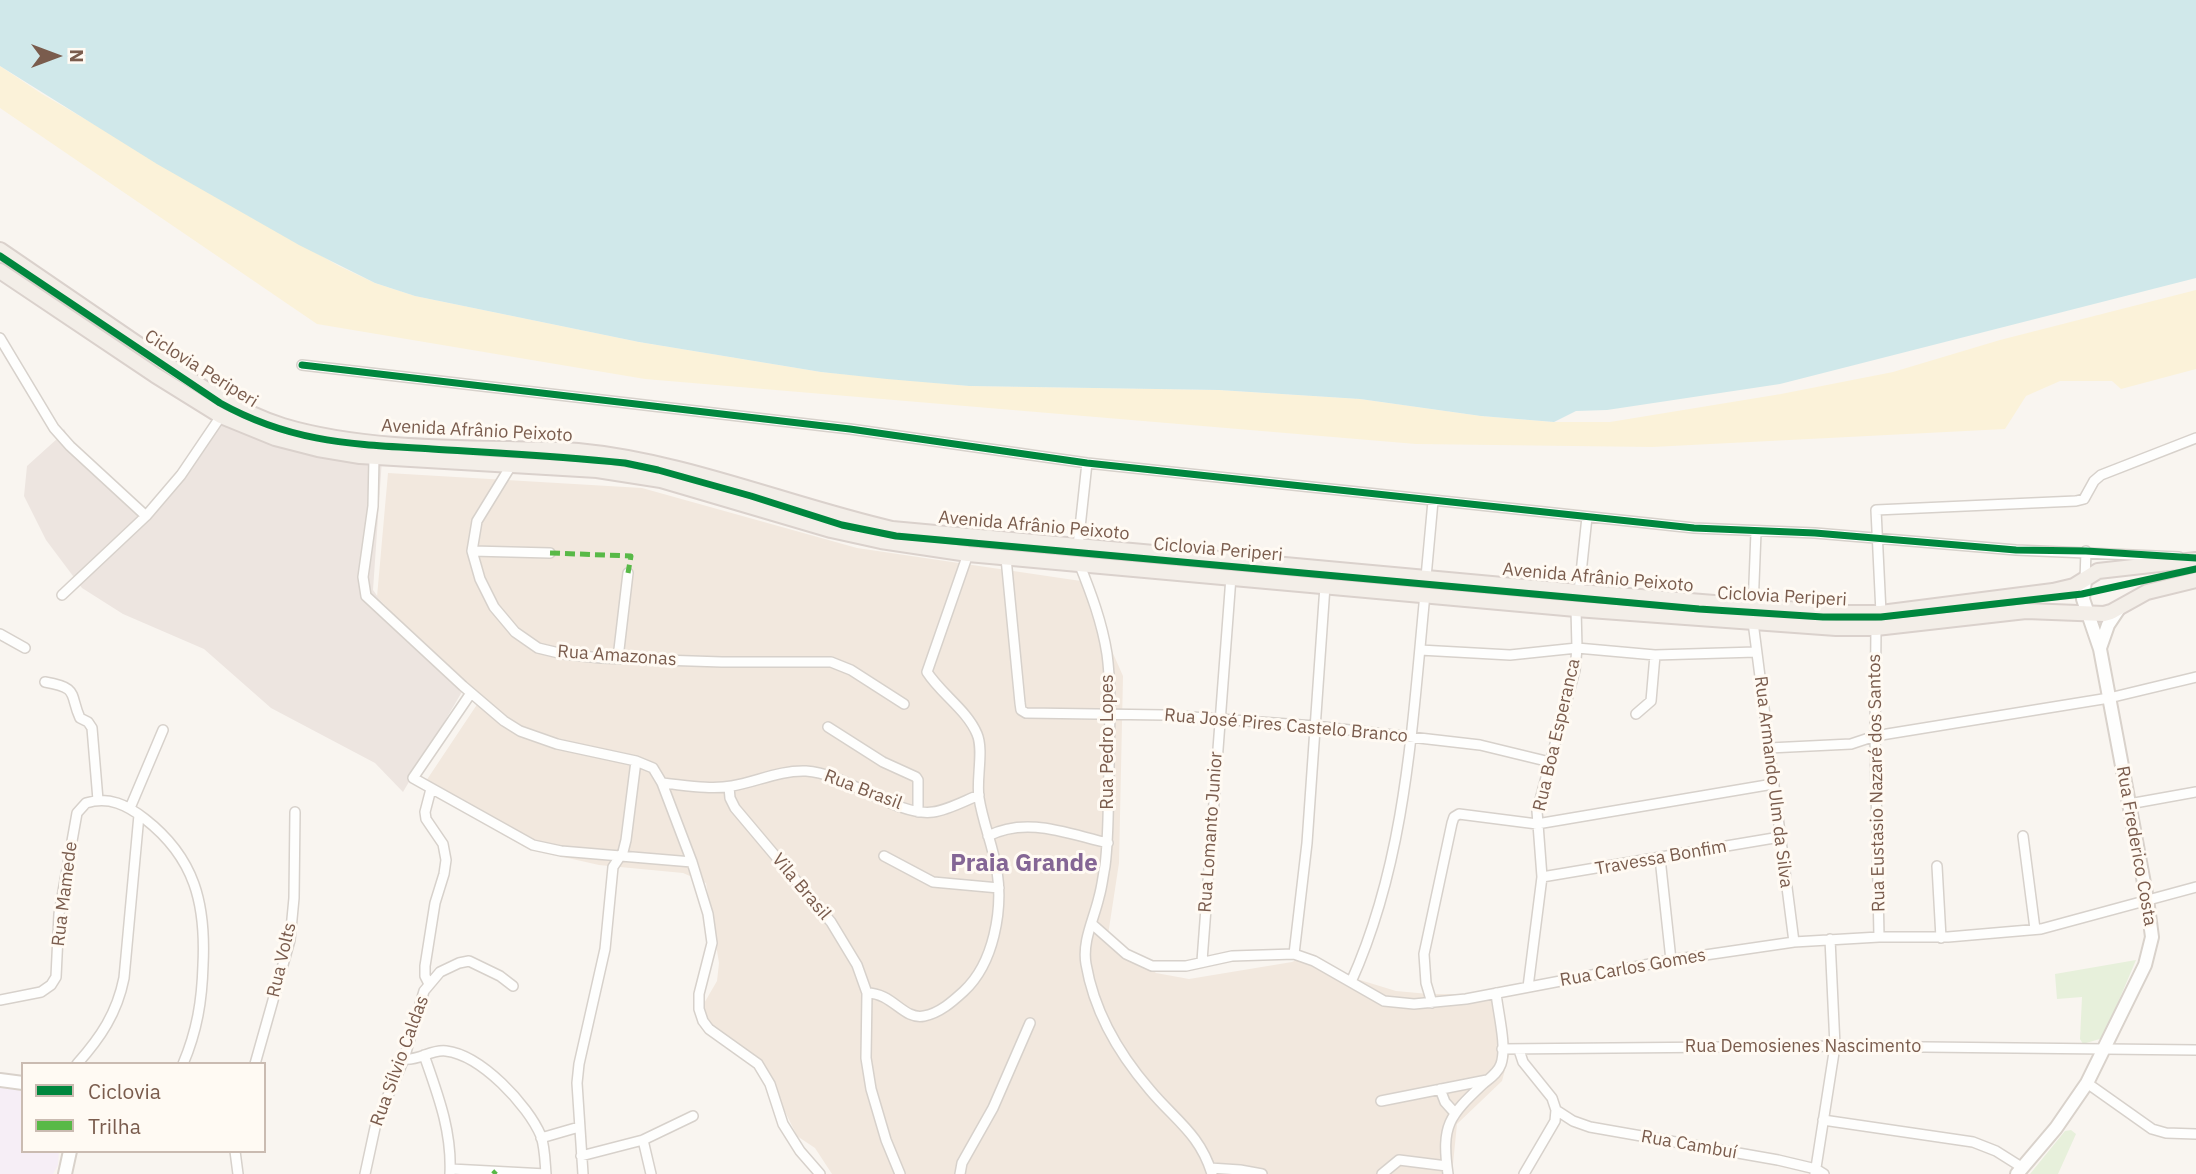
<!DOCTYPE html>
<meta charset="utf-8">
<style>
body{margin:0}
#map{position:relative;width:2196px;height:1174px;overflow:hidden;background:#f9f5f0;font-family:"IBM Plex Sans",sans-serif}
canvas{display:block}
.legend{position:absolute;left:21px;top:1062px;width:245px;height:91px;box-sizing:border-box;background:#fffaf3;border:2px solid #cabbb1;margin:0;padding:9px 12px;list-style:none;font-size:21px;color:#7a5c4d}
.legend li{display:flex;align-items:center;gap:14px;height:35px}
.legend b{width:35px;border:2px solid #cabbb1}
.north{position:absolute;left:21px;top:21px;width:70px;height:70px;-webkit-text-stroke:5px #fffaf3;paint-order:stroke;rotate:90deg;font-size:19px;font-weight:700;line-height:28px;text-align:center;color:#7a5c4d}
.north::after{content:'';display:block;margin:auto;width:24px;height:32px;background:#7a5c4d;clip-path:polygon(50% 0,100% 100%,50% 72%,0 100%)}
</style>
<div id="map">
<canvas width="2196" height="1174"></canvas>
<ul class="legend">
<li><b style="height:9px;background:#00873e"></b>Ciclovia</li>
<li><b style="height:9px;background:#58b947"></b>Trilha</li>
</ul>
<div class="north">N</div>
</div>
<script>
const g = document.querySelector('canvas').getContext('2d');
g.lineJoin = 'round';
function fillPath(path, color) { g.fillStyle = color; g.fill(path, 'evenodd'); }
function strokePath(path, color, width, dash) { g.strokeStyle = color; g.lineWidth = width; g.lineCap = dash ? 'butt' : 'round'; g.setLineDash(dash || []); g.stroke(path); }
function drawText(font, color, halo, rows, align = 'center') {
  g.font = font + ' "IBM Plex Sans",sans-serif'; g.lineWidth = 6; g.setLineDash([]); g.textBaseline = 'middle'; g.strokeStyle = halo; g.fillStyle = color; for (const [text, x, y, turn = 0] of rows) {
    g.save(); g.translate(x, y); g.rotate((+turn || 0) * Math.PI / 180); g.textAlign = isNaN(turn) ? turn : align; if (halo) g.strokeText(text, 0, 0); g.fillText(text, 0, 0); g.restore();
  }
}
const residential = new Path2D(`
 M388 473 642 488 857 548 1081 581 1123 676 1119 863 1108 935 1156 973 1189 979 1292 962 1309 954 1360 980 1396 991 1429 994H1498L1510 1051 1502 1081 1457 1124 1452 1174H832L815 1148 797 1136 770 1081 707 1028 699 1012 717 981 719 963 706 883 683 873 599 865 528 849 422 787 478 703 377 597Z`);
const industrial = new Path2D(`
 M220 416 382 459 373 590 388 611 466 685 403 792 375 763 271 708 204 649 123 614 82 588 46 540 24 496 27 466 58 438 64 429 75 449 146 520Z`);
const education = new Path2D(`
 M0 1087 13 1088 23 1092V1151H59L58 1165 53 1174H0Z`);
const green = new Path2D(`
 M2136 960 2103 1038 2083 1044 2080 1039 2082 997 2057 999 2055 974Z
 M2071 1130 2076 1134 2058 1174H2030L2065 1131Z`);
const sand = new Path2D(`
 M0 66 42 94 339 266 375 283 415 296 639 342 821 372 969 386 1219 390 1360 399 1481 416 1554 422H1610L1781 394 1893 372 2000 340 2196 290V369L2121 389 2112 381H2060L2026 396 2005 429 1652 447 1416 444 645 379 317 324 0 108Z`);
const water = new Path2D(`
 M0 0H2196V278L1780 384 1607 410 1576 411 1554 422 1481 416 1360 399 1219 390 969 386 887 379 821 372 639 342 415 296 375 283 299 245 157 164 0 66Z`);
const minor = new Path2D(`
 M0 338 54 428 70 446 146 516
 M302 365 850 429 1087 463 1694 528 1815 533 2016 550 2179 557
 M374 457 373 506 363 577 366 596 463 686 504 721 520 731 557 744 636 761 653 768 662 783 692 862 708 914 712 943 699 994V1009L703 1021 709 1029 758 1064 770 1084 783 1124 800 1151 820 1174
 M512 464 477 521 472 551 480 579 494 607 515 632 538 648 563 654 601 658 722 662H831L851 670 904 704
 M1078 546 1087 463
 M472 551 550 553
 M1006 558 1020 703 1021 710 1026 713 1165 715 1315 726 1480 745 1550 762
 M1079 563C1091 593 1102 622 1107 654 1112 692 1109 732 1109 771 1108 802 1109 834 1105 866 1103 876 1102 887 1099 897 1094 919 1082 941 1086 964 1094 1011 1119 1054 1150 1090 1175 1120 1200 1134 1212 1174
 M1426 577 1433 501
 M2085 580 2086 551
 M1579 592 1587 517
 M62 595 146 516 181 475 221 416
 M1753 608 1756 532
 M1881 613 1876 510 2076 501 2084 499 2094 481 2101 475 2196 438
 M1753 622 1794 942
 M1876 628 1875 736 1879 937
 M0 634 25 648
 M1420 650 1510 655 1577 648 1655 655 1756 652
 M618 658 628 573
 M45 682C80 688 69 694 80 718L88 722 92 728 98 800
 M471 693 413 778 533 845 561 851 692 862
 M1636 714 1651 701 1655 655
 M828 727 883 762 916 777 918 780V812
 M1769 748 1851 744 1875 736 2109 698 2196 677
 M662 783C684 785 710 790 732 786 756 782 780 770 806 771 846 773 897 817 933 812 948 810 964 801 979 795
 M729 787 730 798 735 808 831 922 857 965 867 993 866 1058 871 1089 886 1140 900 1174
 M2129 804 2196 792
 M130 808 163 730
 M988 836C1027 816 1068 834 1108 843
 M2023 836 2035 929
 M884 856 933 882 999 888
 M1660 858 1671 960
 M1937 866 1941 938
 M1542 877 1780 837
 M1092 924 1126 954 1152 966H1186L1232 956 1294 954 1314 961 1384 1001 1414 1004 1466 999 1671 960 1794 942 1879 937H1948L2041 929 2196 887
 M1294 954 1307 843 1325 586
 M1202 961 1231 577
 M1351 982C1406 860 1412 726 1425 594
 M429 984 425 976V966L435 903 444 874 446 860 443 844 426 819 425 812 431 789
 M1528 987 1542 877 1537 811 1575 670 1577 648 1576 609
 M867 993C893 993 903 1020 924 1016 940 1013 953 1001 964 991 994 963 1003 910 997 871 993 846 983 823 979 798 976 780 984 750 977 734 967 710 941 694 927 672L968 554
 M0 1000 41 992 51 985 56 977 59 914 77 813 86 803C109 796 127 805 145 819 195 858 206 904 203 965 202 1001 197 1031 183 1064
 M1432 1003 1426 983 1424 954 1452 823 1454 817 1459 814 1537 824 1773 784
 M1502 1049 1835 1046 2196 1050
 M1519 1050 1523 1062 1552 1098 1556 1110 1555 1121 1524 1174
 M424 1055C438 1095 452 1131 450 1174
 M404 1059C419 1061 431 1049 446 1051 481 1055 528 1105 541 1136 545 1148 545 1162 546 1174
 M77 1064C101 1037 117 1013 124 978L139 815
 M255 1064 290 940 294 898 295 812
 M2087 1083 2152 1129 2166 1133 2196 1134
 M1440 1089 1445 1102 1454 1112
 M1381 1101 1487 1080
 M1556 1110 1573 1121 1590 1127 1778 1160 1816 1169 1824 1174
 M1823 1120 1973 1142 1996 1151 2023 1168
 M541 1138 579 1127
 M643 1140 651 1174
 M235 1151 238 1174
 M581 1156 643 1140 693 1116
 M1210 1168 1240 1170 1262 1174
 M451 1169 546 1174
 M365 1174 376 1123 404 1059 424 991 440 972 459 963 469 961 500 976 513 986
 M583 1174 577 1083 579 1064 605 949 613 867 623 852 626 840 636 761
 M960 1174 962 1163 993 1108 1030 1023
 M1382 1174 1399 1160 1447 1166
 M1448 1174C1441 1125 1449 1116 1483 1084 1490 1078 1498 1073 1501 1064 1507 1046 1498 1013 1496 993
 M1815 1174 1835 1046 1830 939`);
const secondary = new Path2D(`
 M2100 648 2108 625 2120 607
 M0 1080 23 1083
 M65 1174 70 1151
 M2017 1174 2056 1128 2087 1083 2145 965 2152 937 2147 899 2100 649 2083 599 2085 580`);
const primary = new Path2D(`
 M0 250C45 281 90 312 136 343 182 374 229 409 283 426 353 447 437 448 509 449 532 450 556 449 578 451 684 461 788 505 892 529L1579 592 1837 613H1881L2053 591 2074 586 2098 571 2196 560
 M0 271 155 375 221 416 275 438 318 449 360 456 597 470 661 480 831 530 881 541 968 554 1576 609 1836 628H1876L2026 611 2104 614 2111 612 2147 592 2196 580`);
const quiet = new Path2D(`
 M550 553 631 556 628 573
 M493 1174 496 1171`);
const cycleway = new Path2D(`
 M0 256 220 403C292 443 352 444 432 449 497 453 561 456 625 463L658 470 751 496 842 525 896 536 1699 609 1823 617H1881L2082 594 2196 569
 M302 365 850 429 1087 463 1694 528 1815 533 2016 550 2086 551 2196 558`);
const streetNames = [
 ["Ciclovia Periperi",201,369,32],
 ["Avenida Afrânio Peixoto",477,431,3],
 ["Avenida Afrânio Peixoto",1034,526,5],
 ["Ciclovia Periperi",1218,550,5],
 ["Avenida Afrânio Peixoto",1598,578,5],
 ["Ciclovia Periperi",1782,597,3],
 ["Rua Amazonas",617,656,4],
 ["Rua José Pires Castelo Branco",1286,726,5],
 ["Rua Boa Esperanca",1557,735,-77],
 ["Rua Pedro Lopes",1108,742,-90],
 ["Rua Armando Ulm da Silva",1773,782,83],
 ["Rua Eustasio Nazaré dos Santos",1877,783,-91],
 ["Rua Brasil",863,790,21],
 ["Rua Lomanto Junior",1211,832,-86],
 ["Rua Frederico Costa",2136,846,80],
 ["Travessa Bonfim",1661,858,-10],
 ["Vila Brasil",801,887,50],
 ["Rua Mamede",65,894,-83],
 ["Rua Volts",282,960,-77],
 ["Rua Carlos Gomes",1633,968,-10],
 ["Rua Demosienes Nascimento",1803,1047],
 ["Rua Sílvio Caldas",400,1061,-70],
 ["Rua Cambuí",1689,1145,10]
];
const districtNames = [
 ["Praia Grande",1024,864]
];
fillPath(residential, '#f2e8de');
fillPath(industrial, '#ede5e0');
fillPath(education, '#f6eef6');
fillPath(green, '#e7f0db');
fillPath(sand, '#fbf2d9');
fillPath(water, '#d0e8ea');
strokePath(minor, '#d7d1cb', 12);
strokePath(secondary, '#d9d2cb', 16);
strokePath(primary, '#dad1cc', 18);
strokePath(minor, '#fefefd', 9);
strokePath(secondary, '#fefefd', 12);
strokePath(primary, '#f3eee8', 14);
strokePath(quiet, '#58b947', 5, [10, 5]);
strokePath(cycleway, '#00873e', 7);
drawText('18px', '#7a5c4d', '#fffaf3', streetNames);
drawText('bold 24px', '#846695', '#fffaf3', districtNames);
</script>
